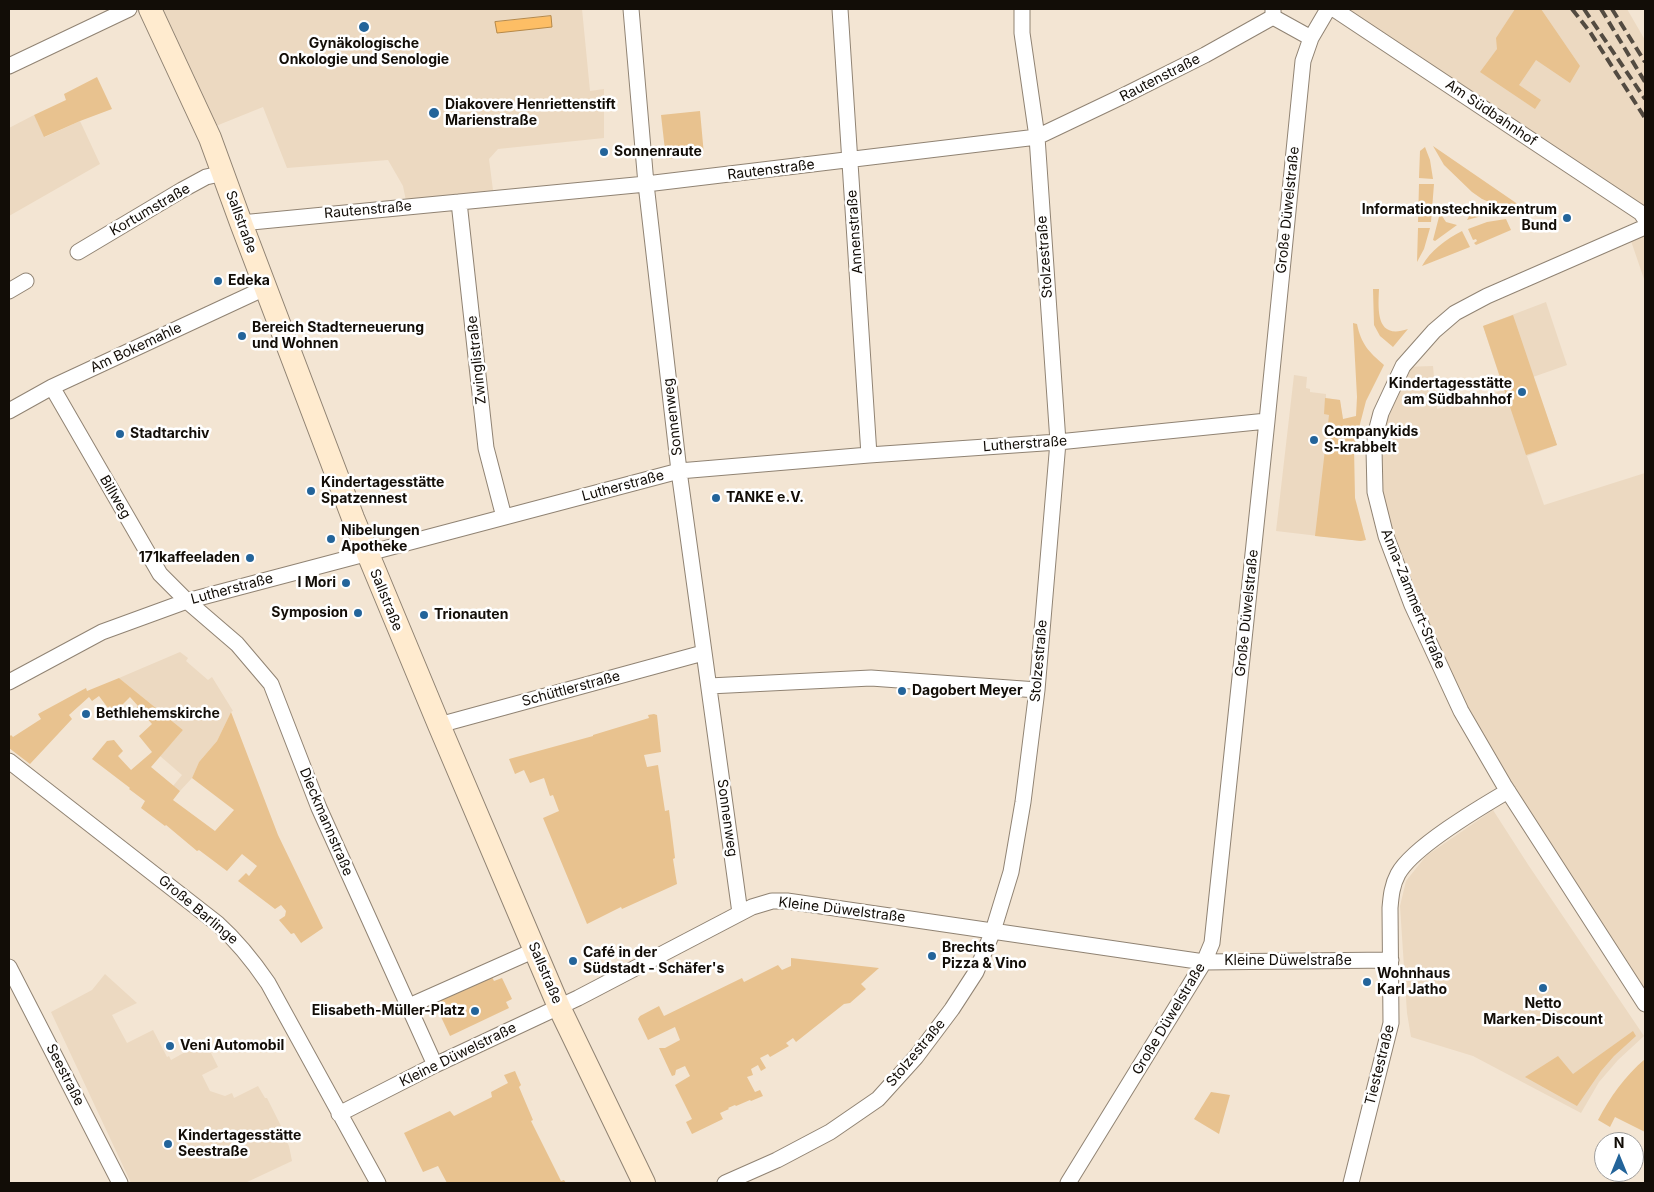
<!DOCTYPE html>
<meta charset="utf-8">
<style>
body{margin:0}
#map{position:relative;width:1654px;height:1192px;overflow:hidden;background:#f3e5d3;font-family:Inter,sans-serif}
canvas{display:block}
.frame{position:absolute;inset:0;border:10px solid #120d07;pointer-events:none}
.north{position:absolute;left:1594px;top:1132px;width:50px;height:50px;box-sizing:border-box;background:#fff;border:1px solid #a09e9c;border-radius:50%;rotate:0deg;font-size:14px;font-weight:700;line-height:20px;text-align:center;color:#120d07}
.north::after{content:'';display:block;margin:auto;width:18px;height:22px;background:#23649a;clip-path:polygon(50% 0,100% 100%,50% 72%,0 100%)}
</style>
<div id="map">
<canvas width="1654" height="1192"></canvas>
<div class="frame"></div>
<div class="north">N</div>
</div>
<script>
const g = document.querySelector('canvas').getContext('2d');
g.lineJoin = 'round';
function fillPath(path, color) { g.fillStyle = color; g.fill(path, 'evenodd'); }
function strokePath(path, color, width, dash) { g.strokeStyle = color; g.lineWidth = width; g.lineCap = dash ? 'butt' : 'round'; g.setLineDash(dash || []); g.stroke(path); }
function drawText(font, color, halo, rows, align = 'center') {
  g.font = font + ' Inter,sans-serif'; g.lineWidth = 5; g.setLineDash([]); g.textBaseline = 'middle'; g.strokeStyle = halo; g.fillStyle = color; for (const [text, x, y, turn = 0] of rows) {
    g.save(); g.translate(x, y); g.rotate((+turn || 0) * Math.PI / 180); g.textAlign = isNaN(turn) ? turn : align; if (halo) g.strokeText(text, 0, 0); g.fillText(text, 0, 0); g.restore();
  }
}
const built = new Path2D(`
 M150 9H582L590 91 604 89V138L498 149 489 159 494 198 407 206 403 186 388 160 287 168 263 107 206 130Z
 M1334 9H1627L1645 40V219Z
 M34 115 45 137 80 121 100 164 9 216V128Z
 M1645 227V282L1629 235Z
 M1546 302 1567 365 1533 377 1557 445 1527 456 1544 505 1645 473V1004L1504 785 1386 536 1374 449 1403 367 1433 366 1437 409 1504 390 1483 326Z
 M1294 375 1307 377 1306 388 1310 389V392L1326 394V398L1340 400 1361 541 1276 531Z
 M180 652 188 658 186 661 208 680 212 677 233 711 231 712 217 741 199 762 192 778 180 791 173 786 182 775 160 756 183 730 119 678Z
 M1493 810 1529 866 1644 1036 1618 1060 1599 1082 1581 1113 1473 1056 1411 1037 1407 1013 1400 906 1406 881 1426 856Z
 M105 974 137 1003 112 1015 127 1043 153 1030 167 1057 169 1056 171 1060 205 1041 218 1067 202 1075 210 1091 225 1096 232 1093 234 1098 258 1086 265 1098H267L282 1128 280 1129 289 1146 292 1161 245 1183H131L51 1012 92 990Z`);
const green = new Path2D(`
 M1515 9H1541L1580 66 1570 83 1536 60 1519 85 1541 100 1535 109 1480 72 1497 49 1496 38Z
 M97 77 112 109 80 121 44 137 34 115 66 100 64 94Z
 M700 111 704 155 666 159 661 115Z
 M1433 146 1522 207 1527 211 1529 216 1508 210 1482 199 1472 192 1444 165Z
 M1425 147 1430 160 1433 179 1419 178 1420 151Z
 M1419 184H1434L1431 222H1418Z
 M1470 200 1493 212V213L1467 220 1472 211Z
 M1440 213 1446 222 1457 225 1435 241 1433 240Z
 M1506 219 1511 230 1476 245 1474 243 1477 241 1476 239 1473 240 1468 229 1487 222Z
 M1418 228H1430L1424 249 1417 262Z
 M1462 231 1470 247 1422 266C1430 251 1446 239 1462 231Z
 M1373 289H1379C1378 311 1376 340 1408 329L1393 347 1380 336 1374 325Z
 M1513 315 1557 445 1526 455 1483 326Z
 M1353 323 1357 324C1361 344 1369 352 1384 365L1366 401 1354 447 1355 498 1366 540 1361 541 1315 536 1329 415 1324 414 1325 398 1340 400 1343 419 1356 416 1357 397Z
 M119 678 183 730 151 767 180 791 173 800 215 831 234 810 192 778 199 762 217 741 231 712 278 835 323 928 301 943 294 933 291 934 279 920 285 916 286 911 281 905 275 909 238 881 246 873 249 876 257 866 242 854 227 871 199 850 197 851 166 825 165 826 141 808 145 801 129 789 130 788 92 759 107 741 114 740 123 751 118 756 131 770 152 752 139 736 152 724 143 714 138 718 139 715 134 711 138 706 130 697 115 712 110 706 108 708 99 696 92 701 89 697 69 715 72 719 30 764 9 748V737L11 735 13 737 41 719 38 714 86 688 87 691Z
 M654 714 657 715 661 752 644 755 647 767 658 765 665 811 669 810 675 858 673 859 677 884 622 909 621 907 587 924 543 818 559 811 553 795 550 796 544 778 530 783 524 770 515 774 509 759 593 736V735L649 718 648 715Z
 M791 958 879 968 861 984 866 989 850 1003 844 1004 796 1042 793 1038 786 1043 789 1046 770 1057 768 1054 760 1058 766 1068 761 1071 758 1065 751 1069 753 1075 747 1077 755 1092 760 1090 763 1096 751 1101 750 1100 736 1106 735 1105 728 1108 729 1109 720 1113 723 1119 692 1134 686 1122 692 1119 675 1085 690 1076 685 1066 676 1070 675 1075 672 1076 659 1048H665L680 1040 675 1027 648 1040 638 1019 640 1016 659 1006 664 1016 742 978 744 982 778 965 782 970 791 966Z
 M491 975 494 981 502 978 512 999 506 1002 509 1008 450 1036 434 1002Z
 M1633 1031 1636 1036 1614 1056 1601 1071 1577 1106 1525 1077 1558 1056 1573 1074Z
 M1645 1059V1132L1615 1117 1610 1127 1598 1120C1610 1097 1625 1076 1645 1059Z
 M515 1071 521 1085 519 1087 533 1120 531 1121 561 1181 564 1180 566 1183H447L438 1166 423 1172 404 1133 450 1111 454 1116 492 1097 491 1092 508 1083 504 1075Z
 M1211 1092 1230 1095 1219 1134 1194 1119Z`);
const water = new Path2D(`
 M551 16 552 27 497 33 495 22Z`);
const street = new Path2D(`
 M631 9 646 184 679 471 740 913
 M840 9 869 455
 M1273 9V17L1311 38
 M1334 9 1641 213 1645 219
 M9 66 129 9
 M459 202 486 448 504 517
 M241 223 646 184 1037 137 1123 96 1205 55 1273 17
 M1645 227 1487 296 1455 313 1434 331 1403 366 1381 413 1376 432 1374 449 1375 492 1386 536 1412 605 1461 711 1504 785 1645 1004
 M78 252 182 190 206 177 224 173
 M9 291 26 281
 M52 387 160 574 187 601 237 644 271 684 319 808 435 1065
 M9 411 52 387 265 288
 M9 682 102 632 187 601 679 471 869 455 1058 442 1267 421
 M709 686 871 678 1037 690
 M439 725 703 653
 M9 761 218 924C238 942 253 961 268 983L378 1183
 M9 967 120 1183
 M409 1006 535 950
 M339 1114 435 1065 578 998 752 907 772 901H787L1204 962 1391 960
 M725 1183 777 1160 830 1132 878 1099 916 1057 952 1009 976 972 993 931 1011 872 1023 802 1037 690 1058 442 1037 137 1022 33V9
 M1068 1183 1204 962 1212 943 1267 421 1303 61 1311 38 1328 9
 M1351 1183 1391 1023 1390 908C1391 896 1392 885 1398 874 1413 847 1479 808 1508 791`);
const secondary = new Path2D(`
 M150 9 210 138 241 223 353 518 439 725 559 1007 644 1183`);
const rail = new Path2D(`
 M1572 9 1590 32 1645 118
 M1584 9 1645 99
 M1601 9 1645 82
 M1612 9 1645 62`);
const markers = [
 [364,27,6,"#23649a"],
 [434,113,6,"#23649a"],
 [604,152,5,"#23649a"],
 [1567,218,5,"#23649a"],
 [218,281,5,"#23649a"],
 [242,336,5,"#23649a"],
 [1522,392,5,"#23649a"],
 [120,434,5,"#23649a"],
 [1314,440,5,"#23649a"],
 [311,491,5,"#23649a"],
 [716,498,5,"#23649a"],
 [331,539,5,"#23649a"],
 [250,558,5,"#23649a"],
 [346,583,5,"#23649a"],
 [358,613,5,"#23649a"],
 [424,615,5,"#23649a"],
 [902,691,5,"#23649a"],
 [86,714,5,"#23649a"],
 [932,956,5,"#23649a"],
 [573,961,5,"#23649a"],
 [1367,982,5,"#23649a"],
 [1543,988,5,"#23649a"],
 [475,1011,5,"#23649a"],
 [170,1046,5,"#23649a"],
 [168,1144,5,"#23649a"]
];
const poiNames = [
 ["Gynäkologische",364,44,"center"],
 ["Onkologie und Senologie",364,60,"center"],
 ["Diakovere Henriettenstift",445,105],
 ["Marienstraße",445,121],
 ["Sonnenraute",614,152],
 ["Informationstechnikzentrum",1557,210,"right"],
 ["Bund",1557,226,"right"],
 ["Edeka",228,281],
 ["Bereich Stadterneuerung",252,328],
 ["und Wohnen",252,344],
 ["Kindertagesstätte",1512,384,"right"],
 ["am Südbahnhof",1512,400,"right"],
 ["Companykids",1324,432],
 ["S-krabbelt",1324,448],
 ["Stadtarchiv",130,434],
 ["Kindertagesstätte",321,483],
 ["Spatzennest",321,499],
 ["TANKE e.V.",726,498],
 ["Nibelungen",341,531],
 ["Apotheke",341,547],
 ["171kaffeeladen",240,558,"right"],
 ["I Mori",336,583,"right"],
 ["Symposion",348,613,"right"],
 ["Trionauten",434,615],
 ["Dagobert Meyer",912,691],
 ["Bethlehemskirche",96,714],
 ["Brechts",942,948],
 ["Pizza & Vino",942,964],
 ["Café in der",583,953],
 ["Südstadt - Schäfer's",583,969],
 ["Wohnhaus",1377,974],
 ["Karl Jatho",1377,990],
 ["Netto",1543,1004,"center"],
 ["Marken-Discount",1543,1020,"center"],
 ["Elisabeth-Müller-Platz",465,1011,"right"],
 ["Veni Automobil",180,1046],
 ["Kindertagesstätte",178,1136],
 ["Seestraße",178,1152]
];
const streetNames = [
 ["Rautenstraße",1160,78,-27],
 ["Am Südbahnhof",1491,113,34],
 ["Rautenstraße",771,170,-7],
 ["Kortumstraße",150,210,-30],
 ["Rautenstraße",368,210,-5],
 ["Große Düwelstraße",1288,210,-84],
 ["Sallstraße",241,222,70],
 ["Annenstraße",855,232,-94],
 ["Stolzestraße",1045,257,-94],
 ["Am Bokemahle",136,348,-25],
 ["Zwinglistraße",477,360,-96],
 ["Sonnenweg",673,417,-97],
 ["Lutherstraße",1025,444,-4],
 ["Lutherstraße",623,486,-15],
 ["Billweg",115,497,60],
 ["Lutherstraße",232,589,-15],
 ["Anna-Zammert-Straße",1413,599,68],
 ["Sallstraße",386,600,68],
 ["Große Düwelstraße",1247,613,-84],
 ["Stolzestraße",1039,661,-85],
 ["Schüttlerstraße",571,689,-15],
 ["Sonnenweg",727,818,82],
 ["Dieckmannstraße",326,822,67],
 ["Große Barlinge",198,910,40],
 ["Kleine Düwelstraße",842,910,7],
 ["Kleine Düwelstraße",1288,961],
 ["Sallstraße",545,973,67],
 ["Große Düwelstraße",1169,1019,-59],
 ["Stolzestraße",916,1053,-50],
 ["Kleine Düwelstraße",458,1055,-26],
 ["Tiestestraße",1380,1065,-76],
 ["Seestraße",65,1075,63]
];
fillPath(built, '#ecd9c1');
fillPath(green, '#e8c28f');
fillPath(water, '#fdbe65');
strokePath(water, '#b68949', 1);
strokePath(street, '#908373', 17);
strokePath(secondary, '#908373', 24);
strokePath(street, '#fff', 15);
strokePath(secondary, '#ffebcf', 22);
strokePath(rail, '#534b41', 4, [10, 5]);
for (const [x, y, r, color] of markers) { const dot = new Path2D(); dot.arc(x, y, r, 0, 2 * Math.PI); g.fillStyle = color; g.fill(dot); strokePath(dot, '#fff', 2); }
drawText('bold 14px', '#120d07', '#fff', poiNames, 'left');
drawText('14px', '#120d07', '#fff', streetNames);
</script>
